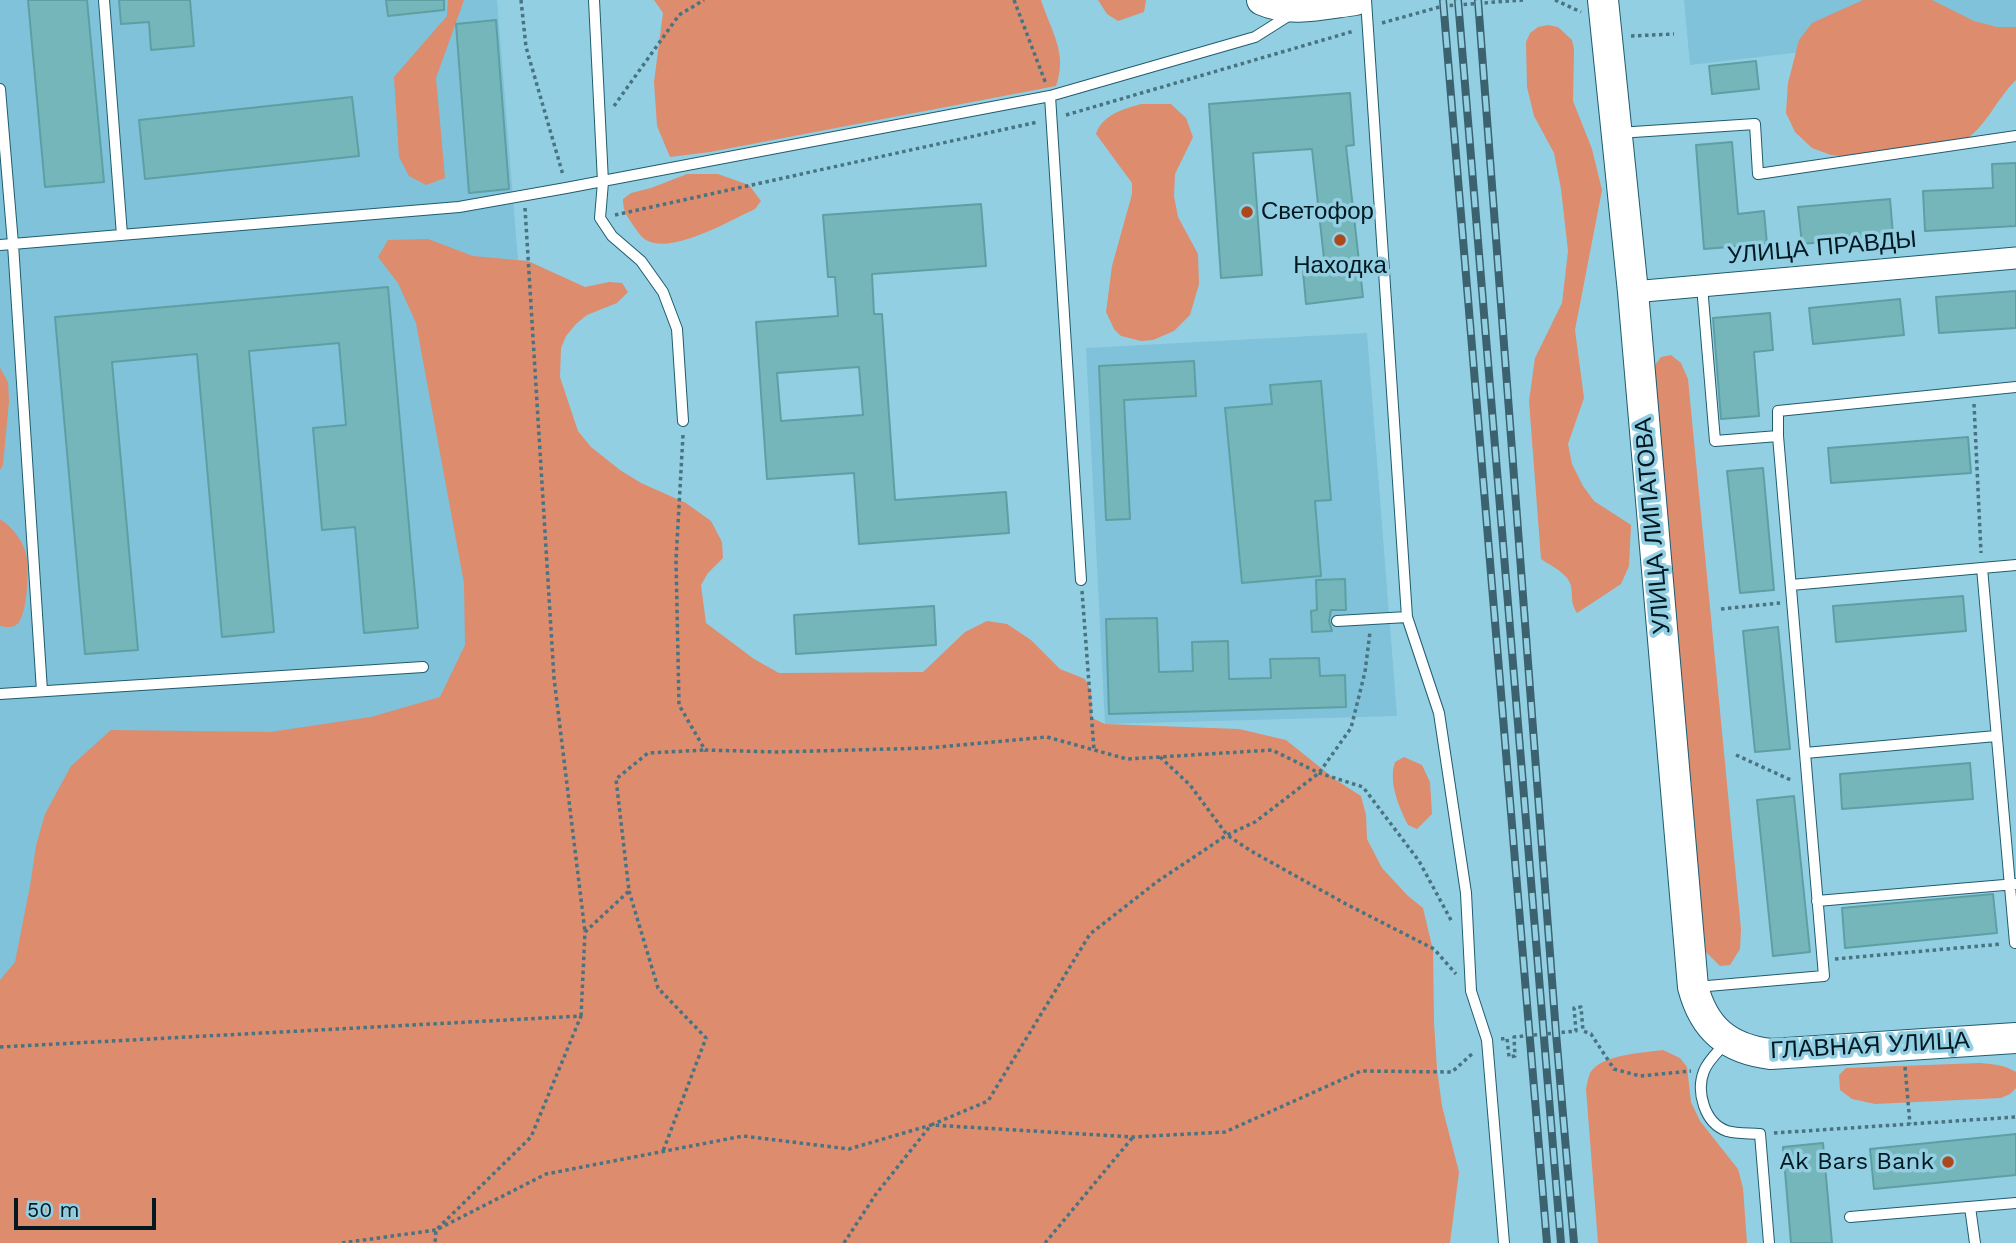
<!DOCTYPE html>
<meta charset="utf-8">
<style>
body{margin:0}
#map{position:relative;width:2016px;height:1243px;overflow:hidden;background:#93cfe3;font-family:"Work Sans",sans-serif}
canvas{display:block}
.scale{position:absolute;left:14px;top:1198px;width:142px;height:32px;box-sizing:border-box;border:4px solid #021921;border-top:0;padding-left:9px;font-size:21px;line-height:24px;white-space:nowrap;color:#021921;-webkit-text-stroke:5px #93cfe3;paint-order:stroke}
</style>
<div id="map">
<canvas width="2016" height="1243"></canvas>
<div class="scale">50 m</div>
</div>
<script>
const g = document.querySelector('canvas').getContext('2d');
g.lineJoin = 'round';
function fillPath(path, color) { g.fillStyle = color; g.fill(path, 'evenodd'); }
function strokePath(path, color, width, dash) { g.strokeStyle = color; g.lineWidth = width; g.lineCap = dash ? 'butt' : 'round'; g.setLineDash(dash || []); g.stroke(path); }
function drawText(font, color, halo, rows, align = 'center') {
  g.font = font + ' "Work Sans",sans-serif'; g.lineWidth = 7; g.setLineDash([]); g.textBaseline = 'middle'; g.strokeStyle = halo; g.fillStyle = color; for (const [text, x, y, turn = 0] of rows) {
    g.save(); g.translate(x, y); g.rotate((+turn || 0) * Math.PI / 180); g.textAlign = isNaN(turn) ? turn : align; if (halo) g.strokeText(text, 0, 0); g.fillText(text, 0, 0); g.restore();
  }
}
const built = new Path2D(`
 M0 0H497L578 1003 0 1031Z
 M1684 0H1895L1810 51 1690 65Z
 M1912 0H2016V39Z
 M1367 333 1397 716 1105 724 1086 348Z`);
const green = new Path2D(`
 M448 0H464L436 78 445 178 426 185 409 176 399 157 394 77 447 16Z
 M654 0H1041C1051 31 1068 53 1056 86L710 152 670 157 657 126 654 82 663 13Z
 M1098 0H1146L1144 12 1118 21 1107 14Z
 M1863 0H1932L1974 21 1997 27H2016V80C1998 97 1988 123 1968 138L1872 159 1831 155 1812 148 1795 132 1786 113 1788 83 1799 40 1812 23Z
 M1548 25 1558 27 1572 40 1574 49 1573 101 1592 149 1602 190 1575 330 1584 398 1568 444 1572 464 1583 486 1594 501 1631 525 1629 566 1621 584 1577 613C1570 602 1573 597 1571 586 1568 573 1551 566 1541 559L1529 401 1535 358 1562 303 1568 251 1561 189 1554 153 1534 116 1527 87 1526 42 1530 33 1538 27Z
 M1141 104H1171L1186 118 1193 137 1175 174 1174 196 1178 217 1198 254 1199 284 1190 315 1174 331 1153 340 1141 341 1121 336 1114 329 1106 312 1112 266 1132 194V183L1096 134C1102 115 1123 109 1141 104Z
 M687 174H718L749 185 761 201 755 209C731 220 672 255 646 240 642 238 638 232 635 228 628 217 623 213 623 199L631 193 651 188Z
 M428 239 473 256 528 261 585 287 609 282 622 283 628 292 617 303 587 315 576 324 566 336 561 348 560 377 578 431 591 447 620 470 641 483 686 503 711 521 722 542 723 558 708 573 701 585 706 623 754 659 779 673 923 672 965 632 987 621 1007 624 1031 640 1060 669 1085 679 1091 692 1092 718 1105 724 1239 729 1286 740 1336 780 1361 796 1366 815 1367 839 1382 868 1408 896 1423 908 1433 950 1434 1022 1437 1069 1442 1106 1459 1172 1450 1243H0V980L15 962 30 886 36 846 45 814 71 766 111 730 270 732 371 717 440 697 465 645 464 583 416 323 398 283 378 257 388 240Z
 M1671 355 1681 363 1688 379 1741 929 1740 949 1730 965 1720 966 1706 952 1705 943 1654 385 1655 365 1661 357Z
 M0 368 8 382 9 401 3 465 0 470Z
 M0 519C12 527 22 539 26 554 29 567 28 618 16 625 12 628 5 627 0 626Z
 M1404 757 1422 765 1430 782 1432 814 1417 829 1408 825C1399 807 1388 782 1395 762Z
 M1663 1050 1680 1058 1687 1067 1691 1102 1700 1121 1738 1169 1743 1188 1747 1243H1598L1586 1089C1587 1084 1588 1078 1590 1073 1601 1054 1644 1053 1663 1050Z
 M1980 1063C1992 1064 2005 1065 2016 1072V1088L2010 1094 2001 1098 1875 1104 1852 1099 1840 1090 1839 1075 1846 1068Z`);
const building = new Path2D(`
 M28 0H87L104 182 45 187Z
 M119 0H190L194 46 151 50 149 22 121 24Z
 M386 0H444V10L388 16Z
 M496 20 509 189 469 193 456 24Z
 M1756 61 1759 89 1712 94 1709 66Z
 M1350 93 1354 145 1346 146 1363 297 1306 304 1303 271 1325 268 1312 149 1253 153 1262 275 1221 278 1209 104Z
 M352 97 359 156 145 179 139 120Z
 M1732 142 1738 214 1764 211 1767 244 1704 249 1696 145Z
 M2016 163V226L1925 231 1923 191 1993 188 1992 164Z
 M1890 199 1893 235 1802 244 1798 207Z
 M981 204 986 266 872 274 874 314H882L895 500 1006 492 1009 533 859 544 854 473 767 479 756 322 838 316 835 277H828L823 215ZM859 367 863 415 781 421 777 373Z
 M388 287 418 628 364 633 355 527 322 530 313 428 346 425 339 343 249 351 274 632 222 637 197 354 112 362 138 650 85 654 55 317Z
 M2016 291V328L1939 333 1936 297Z
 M1900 299 1904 335 1813 344 1809 308Z
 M1770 313 1773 350 1754 352 1759 416 1721 419 1713 318Z
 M1194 361 1196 396 1124 400 1130 519 1106 520 1099 366Z
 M1321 381 1331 500 1315 501 1321 576 1242 583 1225 408 1272 404 1270 385Z
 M1968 437 1971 473 1831 483 1828 448Z
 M1763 468 1774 590 1740 593 1727 471Z
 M1345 579 1346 610H1331L1329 621 1332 631 1312 632 1311 611 1317 610 1316 580Z
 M1963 596 1966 631 1836 642 1833 606Z
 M934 606 936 645 796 654 794 615Z
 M1157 618 1159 672 1193 671 1192 642 1228 641 1229 679 1271 678 1270 659 1319 658 1320 676 1345 675 1346 707 1109 714 1106 619Z
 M1778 627 1790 749 1755 752 1743 631Z
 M1970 763 1973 799 1842 809 1840 774Z
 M1794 796 1810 952 1773 956 1757 800Z
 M1993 894 1997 933 1845 948 1842 908Z
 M2016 1134V1175L1874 1189 1870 1149Z
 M1823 1143 1832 1243H1791L1783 1147Z`);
const path = new Path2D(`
 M521 0 526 47 563 175
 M1014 0 1046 84
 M1555 0 1581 12
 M1382 23 1443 6 1523 0
 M1631 36 1674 34
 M614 106 679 15 704 0
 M1066 115 1354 31
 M525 208 554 678 585 932
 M615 215 1038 122
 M1974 404 1981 553
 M683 435 676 560 679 705 705 750 777 752 928 748 1047 737 1127 759 1272 750 1319 773 1363 787 1419 861 1452 922
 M1082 591 1094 750
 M1721 609 1780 603
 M1736 755 1793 781
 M1160 757 1190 785 1227 835 1251 851 1346 904 1434 949 1456 974
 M629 891 658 988 706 1038 663 1151
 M1835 959 2002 944
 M581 1016 585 932 629 891 616 779 648 753 705 750
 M1501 1039 1507 1038 1509 1057 1515 1056 1514 1037 1576 1031 1574 1008 1581 1007 1583 1031 1591 1034 1614 1069 1640 1076 1691 1071
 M0 1047 581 1016 531 1137 436 1230 435 1243
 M1905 1067 1910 1124
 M1774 1133 2016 1117
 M342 1243 436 1230 546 1174 743 1136 849 1149 931 1125 1133 1137 1225 1132 1361 1071 1452 1072 1473 1053
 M844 1243 876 1194 931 1125 988 1101 1090 934 1158 881 1227 835 1255 822 1319 773 1351 728 1365 672 1370 632
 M1045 1243 1133 1137`);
const lane = new Path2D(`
 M104 0 122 235
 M594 0 603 182 600 218 612 236 641 261 663 292 677 329 683 421
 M1366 0 1407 617 1439 713 1466 893 1471 991 1487 1040 1504 1243
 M0 89 13 244 42 691
 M1050 96 1081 580
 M1618 133 1755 124 1758 174 2016 136
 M0 245 459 207 566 188 1050 96 1255 37 1293 13
 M1702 286 1715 441 1778 436
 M1982 568 2016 565
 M1791 585 1982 568 2015 943
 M1337 621 1407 617
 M0 694 423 667
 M1805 753 1996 736
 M1817 901 2016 884
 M1696 987 1824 976 1778 436V411L2016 387
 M1727 1041C1720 1050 1708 1060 1704 1071 1696 1091 1704 1123 1727 1131 1737 1134 1750 1133 1760 1134L1769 1243
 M1970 1207 1975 1243
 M1850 1217 2016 1203`);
const street = new Path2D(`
 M1633 292 2016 258`);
const secondary = new Path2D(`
 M1262 0C1291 13 1324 4 1355 0
 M1603 0 1633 292 1693 987C1704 1029 1728 1049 1771 1054L2016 1038`);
const rail = new Path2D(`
 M1443 0 1547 1243
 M1458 0 1561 1243
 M1478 0 1556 1033 1574 1243`);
const markers = [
 [1247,212,7,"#ad481c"],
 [1340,240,7,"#ad481c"],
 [1948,1162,7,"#ad481c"]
];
const poiNames = [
 ["Светофор",1261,212],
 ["Находка",1340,266,"center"],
 ["Ak Bars Bank",1934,1162,"right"]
];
const streetNames = [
 ["УЛИЦА ПРАВДЫ",1822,248,-5],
 ["УЛИЦА ЛИПАТОВА",1653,526,-95],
 ["ГЛАВНАЯ УЛИЦА",1870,1046,-3]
];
fillPath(built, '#7fc2d9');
fillPath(green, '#dd8c6e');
fillPath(building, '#75b6bb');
strokePath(building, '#5d9fa3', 2);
strokePath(lane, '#205c6e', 12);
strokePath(street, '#205c6e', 23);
strokePath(secondary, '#205c6e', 32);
strokePath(path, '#497380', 3.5, [3.5, 3.5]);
strokePath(lane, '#fff', 10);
strokePath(street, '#fff', 21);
strokePath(secondary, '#fff', 30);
strokePath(rail, '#3c626f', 8);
strokePath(rail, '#93cfe3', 5, [16]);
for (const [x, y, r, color] of markers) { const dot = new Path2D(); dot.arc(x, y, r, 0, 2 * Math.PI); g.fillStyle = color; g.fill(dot); strokePath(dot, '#93cfe3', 2.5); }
drawText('24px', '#021921', '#93cfe3', poiNames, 'left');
drawText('24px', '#021921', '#93cfe3', streetNames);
</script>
